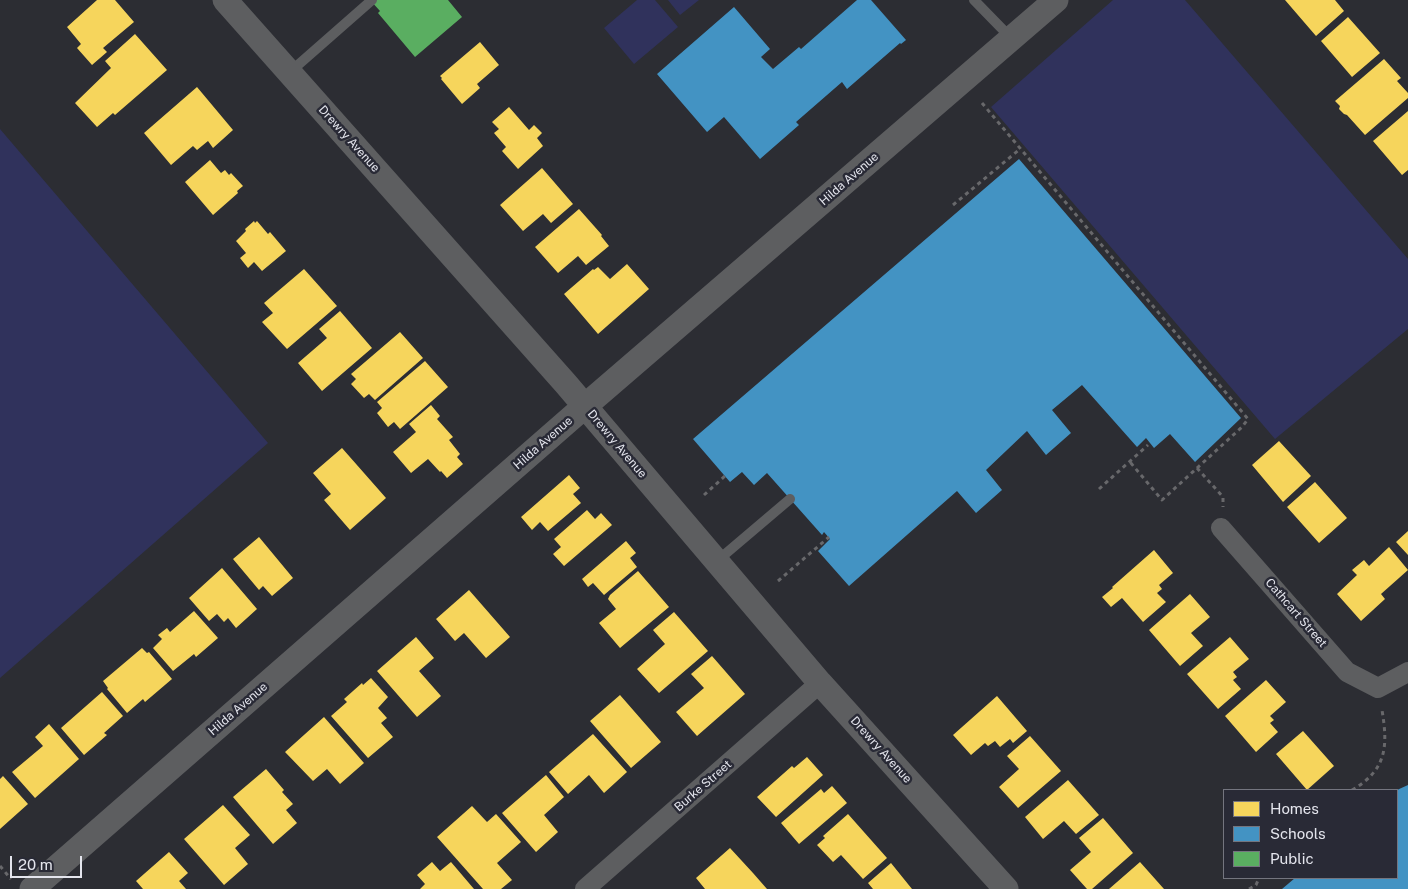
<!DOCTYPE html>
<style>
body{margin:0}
#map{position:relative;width:1408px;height:889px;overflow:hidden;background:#2c2d33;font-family:"Public Sans",sans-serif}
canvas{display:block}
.legend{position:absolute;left:1223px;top:789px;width:175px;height:90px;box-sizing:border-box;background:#292a36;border:1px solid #74757f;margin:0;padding:6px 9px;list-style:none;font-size:15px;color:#e4e5ed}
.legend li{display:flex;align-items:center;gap:10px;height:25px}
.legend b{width:25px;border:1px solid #74757f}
.scale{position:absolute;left:10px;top:856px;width:72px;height:22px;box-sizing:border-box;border:2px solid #e4e5ed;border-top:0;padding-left:6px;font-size:15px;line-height:18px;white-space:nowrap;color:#e4e5ed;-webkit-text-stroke:4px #292a36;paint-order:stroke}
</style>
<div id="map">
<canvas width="1408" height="889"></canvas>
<ul class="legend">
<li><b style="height:14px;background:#f6d55c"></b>Homes</li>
<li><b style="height:14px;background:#4393c3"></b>Schools</li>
<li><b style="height:14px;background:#5aae61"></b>Public</li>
</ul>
<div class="scale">20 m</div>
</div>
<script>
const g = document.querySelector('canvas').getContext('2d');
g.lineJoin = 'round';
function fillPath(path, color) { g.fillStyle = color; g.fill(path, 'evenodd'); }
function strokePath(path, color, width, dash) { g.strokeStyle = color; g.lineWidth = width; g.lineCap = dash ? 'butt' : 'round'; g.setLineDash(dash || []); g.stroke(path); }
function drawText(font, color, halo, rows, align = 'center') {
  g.font = font + ' "Public Sans",sans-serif'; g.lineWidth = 5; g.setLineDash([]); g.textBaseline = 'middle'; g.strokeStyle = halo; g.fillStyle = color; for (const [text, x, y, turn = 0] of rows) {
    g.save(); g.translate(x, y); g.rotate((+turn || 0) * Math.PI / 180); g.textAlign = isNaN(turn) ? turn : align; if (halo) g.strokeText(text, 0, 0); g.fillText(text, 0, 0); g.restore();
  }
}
const green = new Path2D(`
 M637 0H655L678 27 634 64 604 28Z
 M668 0H699L680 15Z
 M1113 0H1185L1408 259V329L1275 439 991 107Z
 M0 129 268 443 0 678Z`);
const homes = new Path2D(`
 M97 0H115L134 22 103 48 107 52 92 65 77 48 81 44 67 27Z
 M1285 0H1335L1344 11 1316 36Z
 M1348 17 1380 53 1352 77 1321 41Z
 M135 34 167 70 115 115 113 113 97 127 75 103 111 68 105 61Z
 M480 42 499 65 477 84 480 88 462 104 441 79 442 78 440 76Z
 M1384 59 1401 78 1397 81 1408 93V98L1365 135 1347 115 1344 114 1339 109 1340 106 1335 101Z
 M197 87 233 130 213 148 208 141 197 150 193 146 171 165 144 133Z
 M509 107 529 130 534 125 542 133 537 138 543 146 518 169 502 151 506 147 494 133 499 129 492 122Z
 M1408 111V170L1402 175 1373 141Z
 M210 160 221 173 225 170 229 175 231 173 243 186 237 191 238 193 213 215 185 182Z
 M542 168 573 204 551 223 543 214 523 231 500 205Z
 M579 209 602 235 601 236 609 246 586 265 578 256 558 273 535 247Z
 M254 221 255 223 257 221 268 234 270 232 286 251 262 271 254 262 248 268 240 258 246 253 236 241 246 231 245 229Z
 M627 264 649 289 598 334 564 294 593 269 594 270 598 267 610 279Z
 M304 269 337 306 287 349 262 322 273 313 264 303Z
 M340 311 372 348 322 391 298 363 327 338 319 329Z
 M400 332 423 358 375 400 369 394 364 398 351 384 356 379 351 374Z
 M425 361 448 387 400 429 394 422 388 427 377 413 382 408 377 402Z
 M431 405 440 416 437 419 453 437 449 440 460 454 457 457 463 464 447 478 441 471 440 472 428 459 411 473 393 452 416 432 409 424Z
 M1279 441 1311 476 1283 502 1252 465Z
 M342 448 386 498 350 530 324 500 331 494 313 473Z
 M569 475 580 488 573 494 581 503 548 531 540 522 532 530 521 517Z
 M1315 482 1347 518 1319 543 1287 507Z
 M587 510 595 519 601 513 612 525 564 566 553 554 561 547 554 539Z
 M1408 531V555L1396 542Z
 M259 537 293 578 272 596 263 586 259 590 233 559Z
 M626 541 636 553 630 558 637 567 604 595 593 583 588 587 582 579Z
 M1389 547 1408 570 1381 594 1385 599 1361 621 1337 594 1357 575 1352 570 1364 560 1369 566Z
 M1154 550 1173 573 1159 585 1162 589 1157 593 1166 602 1143 622 1122 598 1111 607 1102 597 1113 588 1112 587Z
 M222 568 257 609 236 628 228 618 224 622 217 614 209 621 189 598Z
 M638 571 669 607 620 648 599 623 616 609 608 599 610 595Z
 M469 590 510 637 486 658 464 633 455 641 436 619Z
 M1190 594 1210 617 1191 633 1203 646 1180 666 1149 630Z
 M194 611 218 638 196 657 194 654 173 671 153 648 162 639 158 635 167 628 170 632Z
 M674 612 708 651 659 693 637 669 665 644 653 630Z
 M416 637 434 658 419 671 441 696 417 717 377 671Z
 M1230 637 1249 659 1233 672 1237 677 1233 680 1241 689 1218 709 1187 674Z
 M142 648 147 653 149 652 172 679 145 702 143 699 127 713 107 689 108 688 103 681Z
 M712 656 745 694 697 736 676 712 704 688 691 674Z
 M371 678 388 697 378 708 387 718 381 723 393 737 368 758 331 716 347 702 344 699 362 683 363 685Z
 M1266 680 1286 702 1270 716 1274 720 1270 723 1278 732 1256 752 1225 716Z
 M102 692 123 716 104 733 107 735 84 755 61 728Z
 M620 695 661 742 631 768 590 721Z
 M997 696 1027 731 1013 743 1010 739 1000 747 995 741 988 746 985 743 971 755 953 735Z
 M324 717 364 763 340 784 327 769 313 781 285 752Z
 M49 724 79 759 35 798 12 772 43 746 35 737Z
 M1303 731 1334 766 1307 790 1276 754Z
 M593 734 627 772 604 793 589 775 568 794 549 772Z
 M1030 736 1061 771 1018 808 999 787 1019 769 1007 756Z
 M807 757 823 775 776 817 757 797 792 766 794 768Z
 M266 769 284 790 282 792 293 804 286 810 297 823 273 844 233 797Z
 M546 775 564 797 544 815 558 832 536 852 502 813Z
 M3 776 28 804 0 829V779Z
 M1068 780 1099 815 1076 834 1064 821 1043 839 1025 817Z
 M832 786 847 803 799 844 781 823 821 789 824 793Z
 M223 805 250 835 235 848 248 864 224 885 184 839Z
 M472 806 487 822 496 814 521 842 497 863 512 880 501 889H483L437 837Z
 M848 814 887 858 863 879 841 855 833 862 817 845 825 838 823 836Z
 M1103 818 1133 853 1092 889H1087L1070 870 1091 852 1079 838Z
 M730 848 753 873 767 889H705L696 878Z
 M169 852 188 873 179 881 186 889H143L136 881Z
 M432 862 440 871 451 862 474 889H420L425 884 417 875Z
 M1140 862 1164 889H1109Z
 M891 863 912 889H873L868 883Z`);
const schools = new Path2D(`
 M857 0H871L906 40 901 44 900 43 847 89 842 82 796 122 799 125 760 159 724 117 707 132 657 74 734 7 770 49 761 57 773 69 799 47 801 49Z
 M1019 159 1241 418 1195 462 1170 434 1154 448 1146 438 1137 447 1082 385 1052 410 1071 433 1046 455 1027 431 986 470 1002 490 976 513 957 491 849 586 818 551 830 539 824 532 822 535 767 473 754 485 742 472 730 482 693 439Z
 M1408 785V889H1282L1295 878H1397V790Z`);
const public = new Path2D(`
 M370 0H448L462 17 415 57 378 13 380 11Z`);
const path = new Path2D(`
 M982 103 1248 419 1242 427 1162 500 1130 462
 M953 205 1020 149
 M1197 468 1223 497V507
 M1099 489 1148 445
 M704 495 725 476
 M778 581 829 537
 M1352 790C1387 770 1388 746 1382 710
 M0 866 11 879
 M1249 889 1256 885 1259 878`);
const service = new Path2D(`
 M974 0 1011 38
 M290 72 372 0
 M717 561 790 499`);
const minor = new Path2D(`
 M1221 528 1347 672 1378 688 1408 672
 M585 889 820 683`);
const tertiary = new Path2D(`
 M225 0 566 384 820 683 1006 889
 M32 889 585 406 1056 0`);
const streetNames = [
 ["Drewry Avenue",349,139,48],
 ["Hilda Avenue",849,179,-41],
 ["Hilda Avenue",543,443,-41],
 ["Drewry Avenue",617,444,50],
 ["Cathcart Street",1296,613,49],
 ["Hilda Avenue",238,709,-41],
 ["Drewry Avenue",881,750,48],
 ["Burke Street",703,786,-41]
];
fillPath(green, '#30325c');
fillPath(homes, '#f6d55c');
fillPath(schools, '#4393c3');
fillPath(public, '#5aae61');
strokePath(path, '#68686b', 3, [4, 4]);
strokePath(service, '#5d5e60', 10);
strokePath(minor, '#5d5e60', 20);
strokePath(tertiary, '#5d5e60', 25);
drawText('12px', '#e4e5ed', '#292a36', streetNames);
</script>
